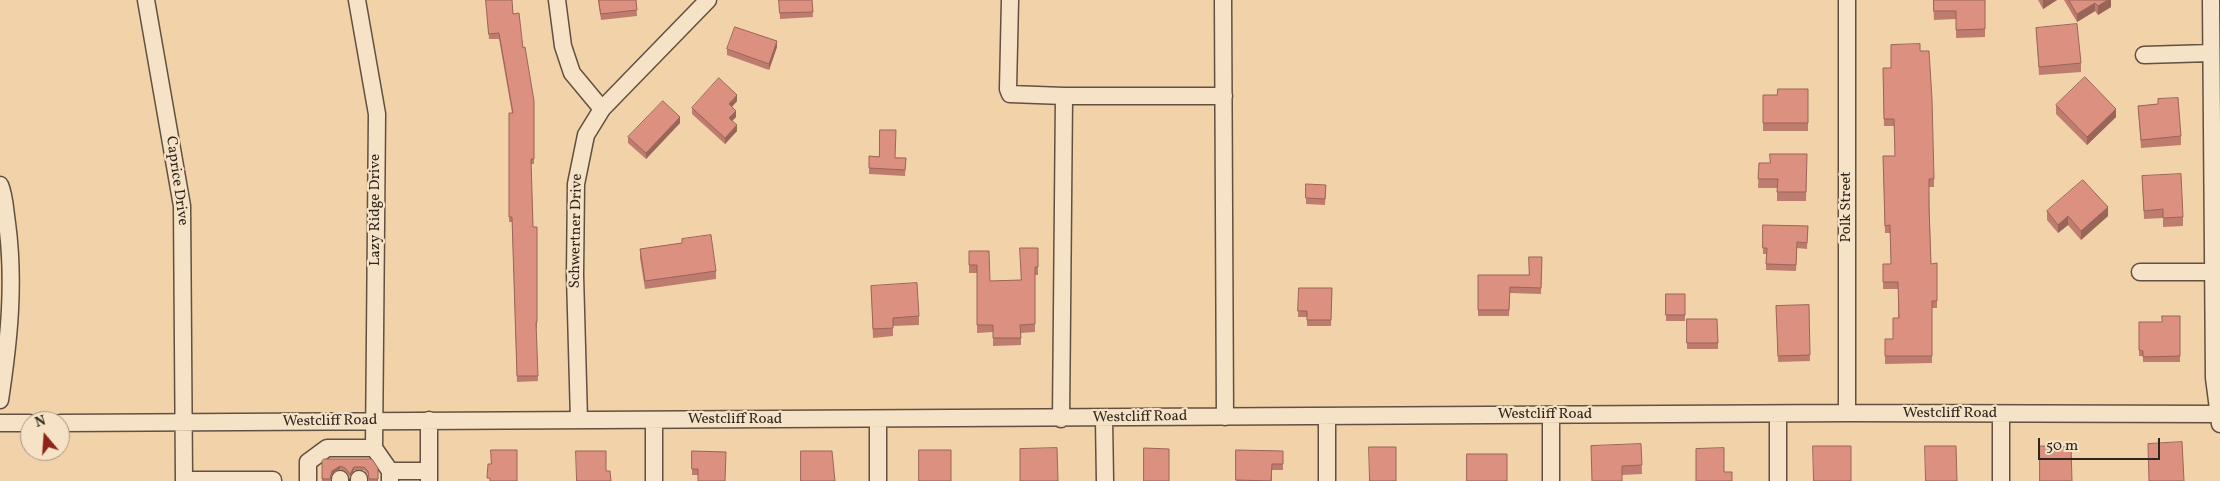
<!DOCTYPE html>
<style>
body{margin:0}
#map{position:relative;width:2220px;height:481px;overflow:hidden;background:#f1d2a9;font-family:Vollkorn,serif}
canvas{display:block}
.north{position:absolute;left:20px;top:411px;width:50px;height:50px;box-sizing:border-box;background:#f6e2c7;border:1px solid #a69783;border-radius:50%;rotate:342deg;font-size:14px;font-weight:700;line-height:20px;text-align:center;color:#2f261d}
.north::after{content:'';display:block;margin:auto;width:18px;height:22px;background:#8f2418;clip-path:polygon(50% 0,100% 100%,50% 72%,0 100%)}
.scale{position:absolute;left:2038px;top:438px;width:122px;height:22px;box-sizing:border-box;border:2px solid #2f261d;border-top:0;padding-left:6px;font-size:15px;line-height:18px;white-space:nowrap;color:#2f261d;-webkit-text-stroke:4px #f6e2c7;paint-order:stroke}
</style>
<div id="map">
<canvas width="2220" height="481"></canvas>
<div class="north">N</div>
<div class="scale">50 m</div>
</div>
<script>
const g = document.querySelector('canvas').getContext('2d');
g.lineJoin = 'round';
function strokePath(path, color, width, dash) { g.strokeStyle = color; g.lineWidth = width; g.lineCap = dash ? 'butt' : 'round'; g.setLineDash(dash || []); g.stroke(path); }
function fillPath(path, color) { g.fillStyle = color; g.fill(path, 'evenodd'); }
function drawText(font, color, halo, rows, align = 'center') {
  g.font = font + ' Vollkorn,serif'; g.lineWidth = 4.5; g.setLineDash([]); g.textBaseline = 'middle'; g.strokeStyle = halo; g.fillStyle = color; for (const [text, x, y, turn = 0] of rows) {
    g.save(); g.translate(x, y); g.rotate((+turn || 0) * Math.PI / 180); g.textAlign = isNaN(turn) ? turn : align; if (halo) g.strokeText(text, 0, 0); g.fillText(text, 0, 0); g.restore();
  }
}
const minor = new Path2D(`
 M146 0 182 206 184 480H273
 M357 0 377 114 374 448 390 471
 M557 0 563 46 572 73 602 109
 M1010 0 1008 89 1010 94 1064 96
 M1223 0 1225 417
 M2211 0 2214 378 2220 424
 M2144 55 2211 53
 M0 185C5 197 5 211 7 223 15 283 9 341 0 400
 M2140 272H2214
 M1847 413V0
 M1778 415V481
 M2001 415V481
 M1327 416V481
 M1551 416V481
 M1061 419 1064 96H1224
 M1104 419 1105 481
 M429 420V481
 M579 420 575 275 576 184 586 135 602 109 708 0
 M878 420V481
 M0 423H30
 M60 423 1847 413 2220 414
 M359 479V481
 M308 481V462L327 448H374
 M340 481V479
 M390 481V471H429
 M654 481V420`);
const wall = new Path2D(`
 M486 0H512L513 14 523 48 534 101V164H531L533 227H537V328H536L538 381 517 382 512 222H509V113H512L499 39H489Z
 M598 0H636L637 16 601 20Z
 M779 0H812L813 17 780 19Z
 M1933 0H1985V37L1956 38V19L1934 20Z
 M2038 0H2057L2043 9Z
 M2064 0H2111V7L2098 15 2095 11 2077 22Z
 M2036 28 2081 63V72L2039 75Z
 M777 47 769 70 727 55V49Z
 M1920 51 1934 179V187H1929L1931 264 1937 301V308H1932V363L1885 364V339H1893L1898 318V289H1883V264H1891L1890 233H1885L1883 156H1895L1894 126H1884L1883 68H1891Z
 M1808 89V131H1763V95H1777Z
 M2158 99 2181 136V145L2141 148 2138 106 2158 104Z
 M737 101 732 107 736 117 732 121 737 131 725 144 692 114V108Z
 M2056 105 2116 117 2087 145 2056 114Z
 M680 123 646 159 628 143V137Z
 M1807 154 1806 201H1777V188H1758L1759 163H1770Z
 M869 156 906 158 905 176 869 174Z
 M2142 176 2183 217V226L2163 227V218L2144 219Z
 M1326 185 1325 205 1306 204V198Z
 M2047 211 2108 216 2081 240 2068 225 2058 233 2047 220Z
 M1763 225 1808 226 1807 249 1797 248 1796 271 1766 270V254H1763Z
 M682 239 716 271V279L645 289 640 258V249L682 243Z
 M1038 248V275H1035V332L1021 333V345L993 346V332L977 333V273H969V251L990 281 1021 280Z
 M1542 257 1541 294 1510 293 1509 316H1478V275H1529Z
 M871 286 919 316V325L893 326V336L873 338Z
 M1299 288H1332L1331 326H1307V317H1298Z
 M1666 294H1685V321H1666Z
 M1809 305 1810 361 1778 362 1776 306Z
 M2180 316V362H2143V356H2139V322H2162Z
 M1687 319 1718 343V349H1687Z
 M1641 444 1642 474 1622 475 1592 481Z
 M1236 450 1283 451V470H1272V481H1236Z
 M692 451 726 452 698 475H692Z
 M322 461 378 468V481H369L368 474 364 470H354L350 477 345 471 340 469 332 474 330 481H322Z`);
const shadedWall = new Path2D(`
 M2043 0H2057L2043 9Z
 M2108 0H2111V7L2098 15V6Z
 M2095 3V11L2077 22V14Z
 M777 41V47L769 70V64Z
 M737 95V101L729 110V104Z
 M2116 109V117L2087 145V137Z
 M736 111V117L729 124V118Z
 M680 117V123L646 159V153Z
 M737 125V131L725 144V138Z
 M2108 207V216L2081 240V231Z
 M2068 216V225L2058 233V225Z
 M340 466V469L332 474 330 481 332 471Z
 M354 467V470L350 477V474Z`);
const building = new Path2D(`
 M486 0H512L513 14 519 13 523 48 525 47 534 101V159H531L533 227H537V322H536L538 376H517L512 217H509V113H513L499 33 489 34Z
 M599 0H636L637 10 601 14Z
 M779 0H812L813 12 780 13Z
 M1934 0H1985V29L1956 30V11H1934Z
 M2069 0H2108L2098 6 2095 3 2077 14Z
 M2077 24 2081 63 2039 67 2036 28Z
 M735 27 777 41 769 64 727 49Z
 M1920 44V51H1929L1932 99 1934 179H1929V207L1931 264 1937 263V301H1932V356H1885V339H1893V318H1899L1898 282H1883V264H1891L1890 225 1885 226 1883 156H1895L1894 119H1884L1883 68H1891V45Z
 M2085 77 2116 109 2087 137 2056 105Z
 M719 78 737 95 729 104 736 111 729 118 737 125 725 138 692 108Z
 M1778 89H1808V123H1763V95H1777Z
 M2178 98 2181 136 2141 140 2138 106 2158 104V99Z
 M663 101 680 117 646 153 628 137Z
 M880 130H896L895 158H906L905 170 869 168V156L879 157Z
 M1770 154H1807L1806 192H1777L1778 179H1758L1759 163H1770Z
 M2181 174 2183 217 2163 218V209L2144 211 2142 176Z
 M2083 180 2108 207 2081 231 2068 216 2058 225 2047 211Z
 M1306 184 1326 185 1325 199 1306 198Z
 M1763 225 1808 226 1807 243 1797 242 1796 265 1766 264 1767 248H1763Z
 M711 235 716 271 645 281 640 249 682 243V239Z
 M1020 248H1038V267H1035V324L1020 325 1021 338H993V325H977V265H969V251H989L990 281 1021 280Z
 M1529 257H1542L1541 288 1510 287 1509 310H1478V275H1529Z
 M917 283 919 316 893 318V328L873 329 871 286Z
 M1299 288H1332L1331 320H1307V311H1298Z
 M1666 294H1685V315H1666Z
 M1809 305 1810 355 1778 356 1776 306Z
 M2162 316H2180V356L2143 357V351L2139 350V322H2162Z
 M1687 319H1717L1718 343H1687Z
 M2182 442 2184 481H2149L2148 444Z
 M1641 444 1642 465 1622 466V481H1592L1591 446Z
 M1813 446H1851V481H1814Z
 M1925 446H1956L1957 481H1926Z
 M2040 446 2071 447 2072 481H2040Z
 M1369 447H1396V481H1370Z
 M1057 448 1058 481H1020V449Z
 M1144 448 1169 449V481H1144Z
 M1724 448V472H1732V481H1696V449Z
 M491 450H517V481H490V478H487L488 464H491Z
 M919 450H951V481H919Z
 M1236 450 1283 451V464H1272L1271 481 1236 480Z
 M576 451H606V471H610L611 481H577Z
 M692 451 726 452 725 481H698V469H692Z
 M801 451H832L835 481H801Z
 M1467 454H1507V481H1467Z
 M324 459H372L378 468V479H369L368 471 364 467H354L350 474 345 468 340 466 332 471 330 479H322V461Z`);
const streetNames = [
 ["Caprice Drive",176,181,82],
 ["Polk Street",1847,207,-90],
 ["Lazy Ridge Drive",376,210,-90],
 ["Schwertner Drive",577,231,-89],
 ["Westcliff Road",1950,414],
 ["Westcliff Road",1545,415],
 ["Westcliff Road",1140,418,-1],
 ["Westcliff Road",735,420],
 ["Westcliff Road",330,422,-1]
];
strokePath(minor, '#605140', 19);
strokePath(minor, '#f6e2c7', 16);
fillPath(wall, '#bd7c6d');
fillPath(shadedWall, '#9a6559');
fillPath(building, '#dc907f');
strokePath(building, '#9a6559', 1);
drawText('15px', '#2f261d', '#f6e2c7', streetNames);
</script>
